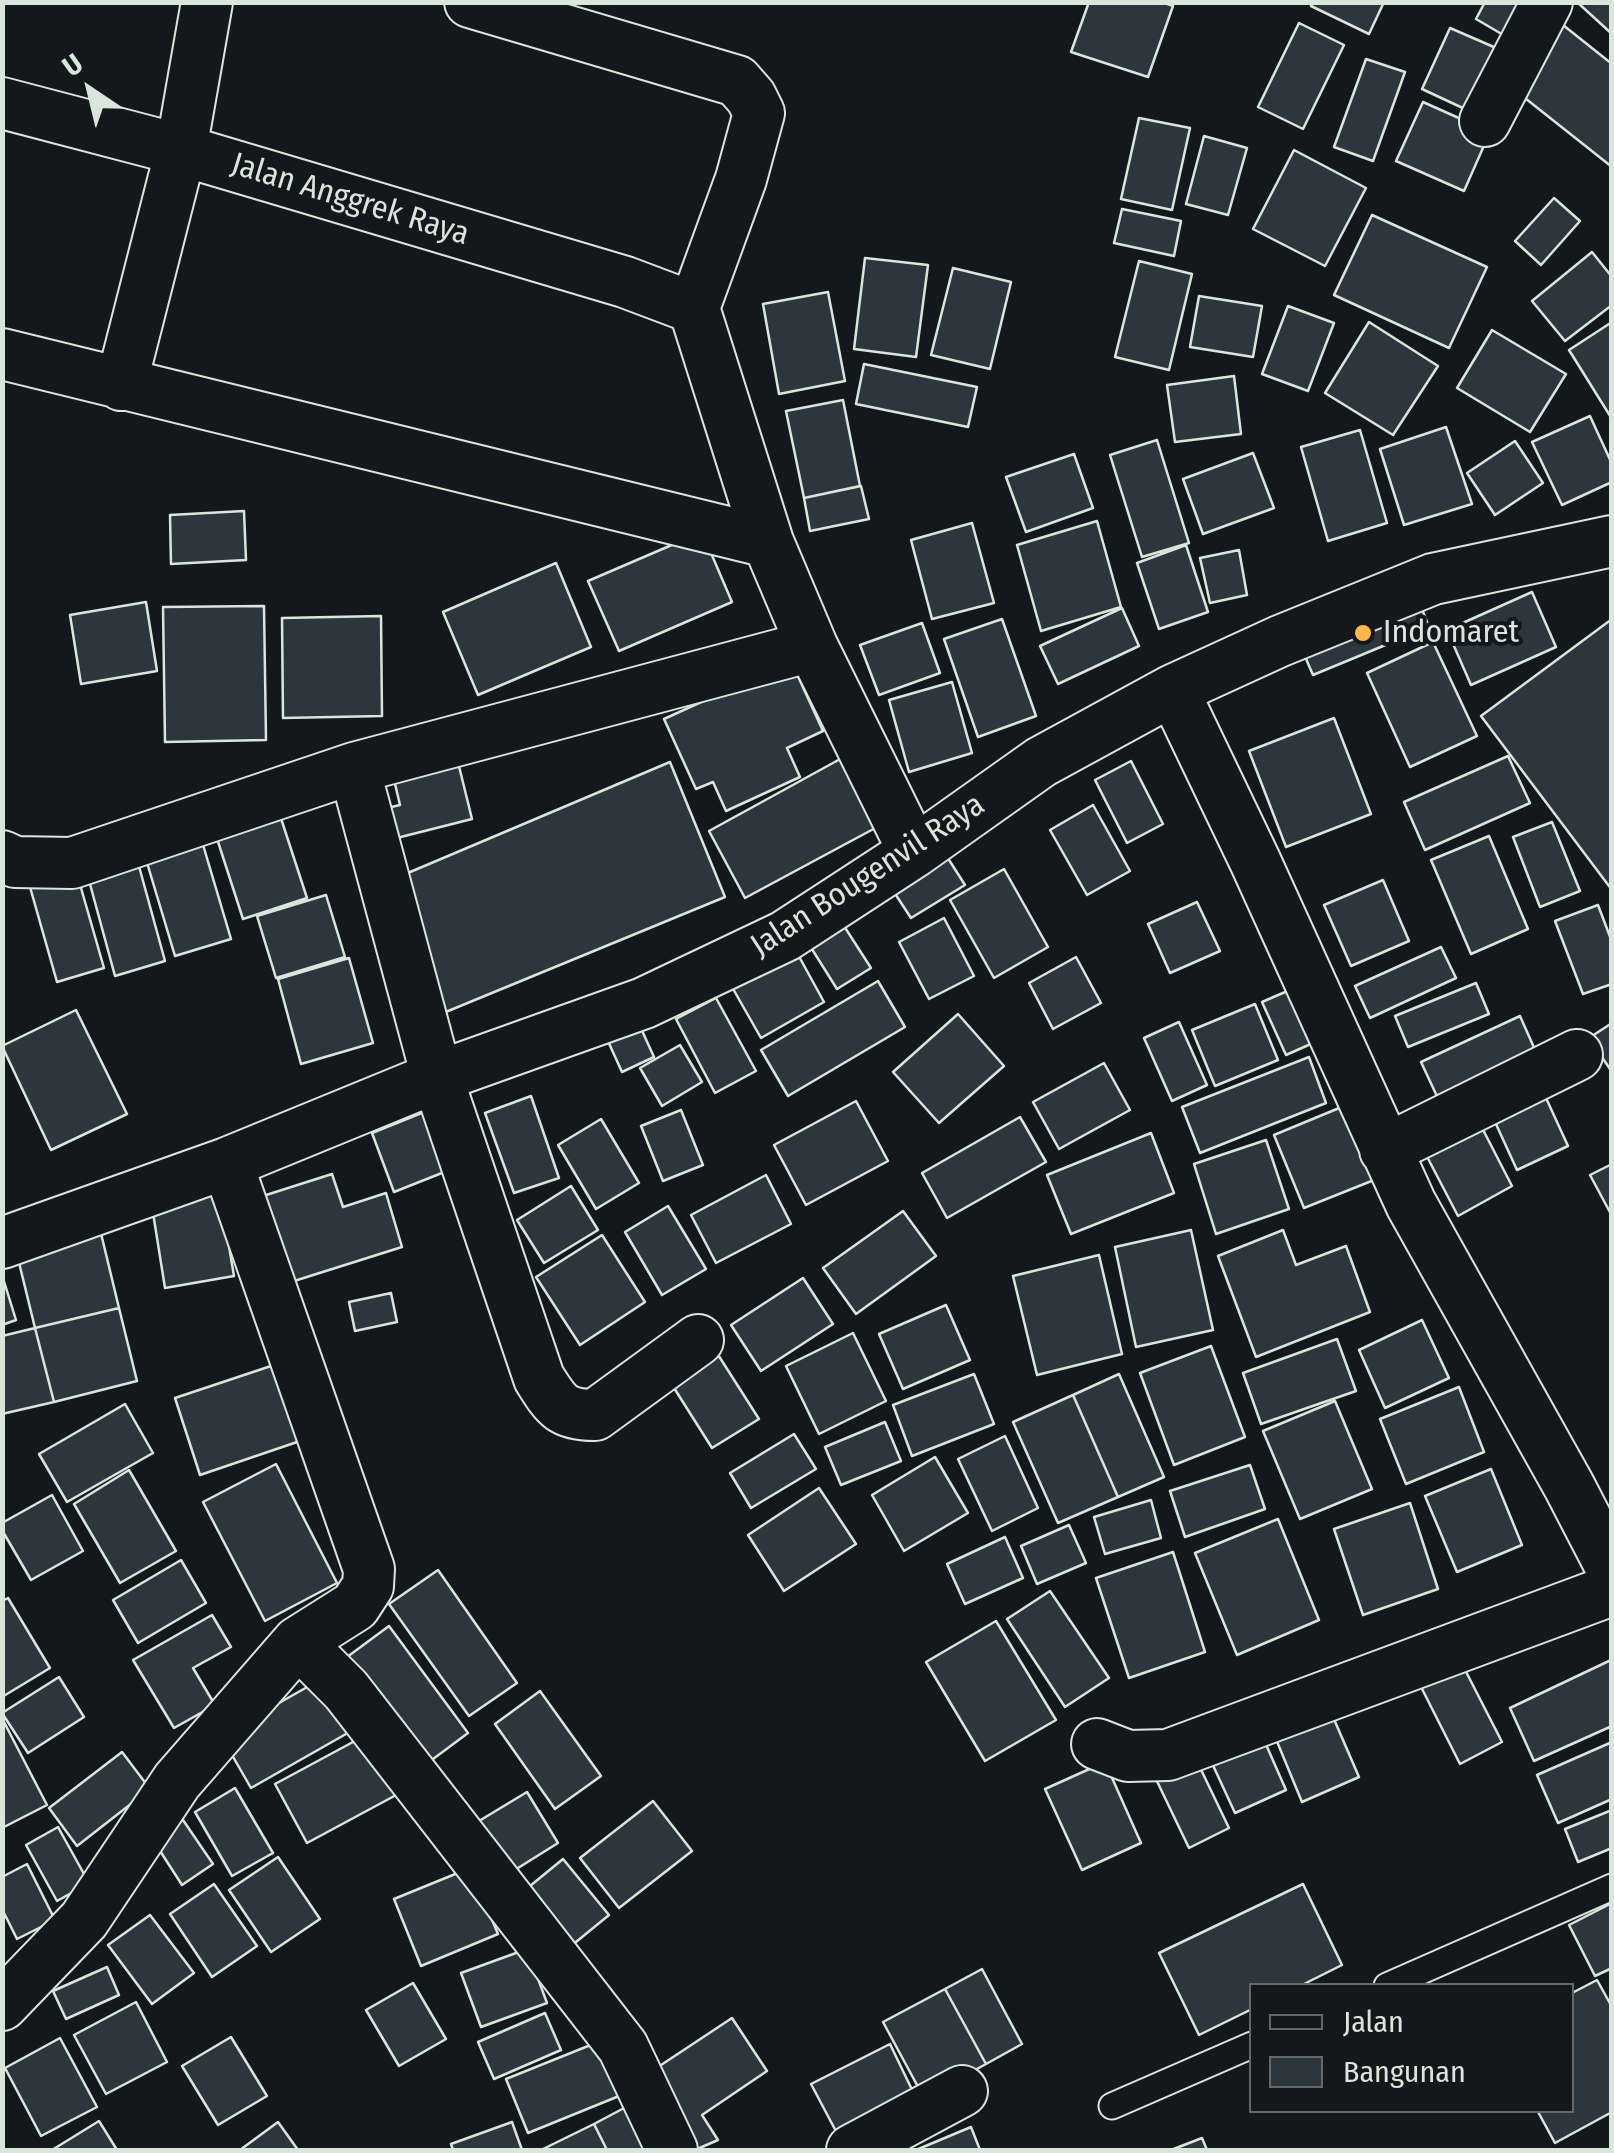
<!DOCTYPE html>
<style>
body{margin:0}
#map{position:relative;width:1614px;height:2153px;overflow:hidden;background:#14181c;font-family:"Fira Sans Condensed",sans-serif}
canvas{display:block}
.frame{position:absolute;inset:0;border:5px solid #d8e6dc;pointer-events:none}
.legend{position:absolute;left:1249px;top:1983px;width:325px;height:130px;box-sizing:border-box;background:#14181c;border:2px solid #626a69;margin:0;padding:12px 18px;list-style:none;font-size:30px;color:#d8e6dc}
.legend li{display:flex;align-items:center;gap:20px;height:50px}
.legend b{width:50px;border:2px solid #626a69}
.north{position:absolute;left:40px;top:40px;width:100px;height:100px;-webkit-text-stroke:8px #14181c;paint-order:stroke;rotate:325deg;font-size:28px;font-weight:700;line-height:40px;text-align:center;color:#d8e6dc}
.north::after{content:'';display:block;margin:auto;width:35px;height:45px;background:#d8e6dc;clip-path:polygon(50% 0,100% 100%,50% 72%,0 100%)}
</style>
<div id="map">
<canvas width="1614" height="2153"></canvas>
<div class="frame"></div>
<ul class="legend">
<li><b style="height:12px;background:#14181c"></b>Jalan</li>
<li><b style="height:28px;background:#2c363c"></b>Bangunan</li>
</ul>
<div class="north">U</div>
</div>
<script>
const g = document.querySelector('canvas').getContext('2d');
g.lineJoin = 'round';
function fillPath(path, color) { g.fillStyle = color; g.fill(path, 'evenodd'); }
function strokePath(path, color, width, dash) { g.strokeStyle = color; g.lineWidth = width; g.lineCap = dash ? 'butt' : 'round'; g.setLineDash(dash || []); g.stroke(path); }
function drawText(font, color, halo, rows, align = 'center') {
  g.font = font + ' "Fira Sans Condensed",sans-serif'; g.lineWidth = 8; g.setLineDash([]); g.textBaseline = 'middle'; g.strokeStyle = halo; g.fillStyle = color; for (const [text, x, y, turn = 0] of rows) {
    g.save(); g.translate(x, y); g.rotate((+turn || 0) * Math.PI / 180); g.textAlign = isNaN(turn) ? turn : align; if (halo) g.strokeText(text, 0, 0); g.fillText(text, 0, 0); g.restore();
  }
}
const building = new Path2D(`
 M1089 2H1162L1173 6 1148 77 1071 52Z
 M1312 2H1384L1369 34 1311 6Z
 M1485 2H1539L1517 43 1476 19Z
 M1577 2H1612V34Z
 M1558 21 1612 64V167L1506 83Z
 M1299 23 1344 45 1303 129 1258 107Z
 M1450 28 1510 54 1482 117 1422 89Z
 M1366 59 1405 72 1373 161 1334 147Z
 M1423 102 1490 132 1464 191 1396 161Z
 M1139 118 1190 128 1172 210 1121 199Z
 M1204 136 1247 148 1228 215 1186 204Z
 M1294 150 1366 188 1325 266 1253 229Z
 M1554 198 1580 221 1541 265 1515 241Z
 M1122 209 1181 221 1174 256 1114 243Z
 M1372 215 1487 267 1449 348 1334 295Z
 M1592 252 1612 277V305L1565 341 1532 301Z
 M865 258 928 265 916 357 854 349Z
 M1139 261 1192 274 1169 370 1115 357Z
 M953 268 1011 282 990 369 931 355Z
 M828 292 845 381 779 394 763 304Z
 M1199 296 1262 306 1253 357 1190 347Z
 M1288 306 1334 323 1308 391 1262 374Z
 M1369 322 1438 366 1393 435 1325 393Z
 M1612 322V419L1569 350Z
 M1492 330 1566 374 1530 432 1457 388Z
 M864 364 977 387 968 427 856 404Z
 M1234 376 1241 434 1175 442 1167 385Z
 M843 400 860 486 804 498 786 411Z
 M1590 416 1612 464V482L1562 505 1532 442Z
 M1446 427 1472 504 1404 525 1380 449Z
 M1360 430 1387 523 1328 541 1301 447Z
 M1157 440 1189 543 1142 557 1110 455Z
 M1515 441 1543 483 1495 515 1467 473Z
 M1253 453 1274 508 1203 534 1183 479Z
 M1074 454 1093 508 1026 532 1006 477Z
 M861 486 869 519 810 531 804 498Z
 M244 511 246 560 171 564 170 515Z
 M1097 521 1121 607 1041 631 1017 545Z
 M972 523 994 603 932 619 911 540Z
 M702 532 732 602 619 651 588 581Z
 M1186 545 1208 612 1159 629 1137 563Z
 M1239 550 1247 595 1210 603 1200 558Z
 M556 563 591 647 478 695 443 612Z
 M1414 589 1429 627 1313 675 1297 638Z
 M1532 592 1556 647 1471 685 1447 630Z
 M146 602 157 671 81 684 70 615Z
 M264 606 266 740 165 742 163 607Z
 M1122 608 1139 646 1058 684 1040 646Z
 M381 616 382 716 283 718 282 618Z
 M1002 619 1036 716 978 737 944 639Z
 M1612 619V890L1481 716Z
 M922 623 940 673 879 695 860 645Z
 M1433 642 1477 736 1410 767 1367 673Z
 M791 661 823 731 787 748 800 777 726 811 713 782 696 789 664 719Z
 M952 682 972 753 909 772 889 700Z
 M1334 718 1371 814 1286 847 1249 751Z
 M456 754 472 819 381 842 374 811 400 805 391 767Z
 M1508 756 1530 803 1425 850 1404 802Z
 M842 758 879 826 745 898 709 831Z
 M1131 761 1163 824 1127 843 1095 780Z
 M670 762 725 897 436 1016 396 878Z
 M275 800 307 898 243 919 211 820Z
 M1093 805 1130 871 1087 895 1050 830Z
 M1552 822 1580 891 1540 907 1513 837Z
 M1489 836 1528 929 1471 954 1431 860Z
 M201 838 231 939 175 956 145 856Z
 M944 852 965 885 911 918 890 886Z
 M137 859 165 961 115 976 87 873Z
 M75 867 104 968 57 982 28 880Z
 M1004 869 1048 947 994 978 950 900Z
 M1383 880 1409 941 1351 966 1324 905Z
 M326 895 345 957 276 978 257 916Z
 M1197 902 1220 951 1170 973 1148 924Z
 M1598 905 1612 942V984L1583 994 1555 921Z
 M944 918 974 976 929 999 899 942Z
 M844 926 871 968 837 989 810 946Z
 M1441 947 1456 978 1370 1018 1355 986Z
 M796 951 824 1002 761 1038 732 987Z
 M1076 957 1101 1003 1053 1029 1029 983Z
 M349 958 373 1043 301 1064 278 979Z
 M878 981 905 1027 788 1096 761 1050Z
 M1476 983 1489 1014 1408 1047 1395 1016Z
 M1299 986 1322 1039 1286 1055 1262 1002Z
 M716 998 756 1071 715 1093 676 1019Z
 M1255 1004 1278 1060 1215 1086 1192 1030Z
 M76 1010 127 1114 51 1150 2 1046Z
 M634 1013 654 1057 622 1072 602 1028Z
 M958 1014 1004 1066 939 1123 893 1072Z
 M1520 1016 1540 1061 1442 1107 1421 1062Z
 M1179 1022 1207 1085 1172 1101 1144 1038Z
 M1612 1023V1072L1589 1038Z
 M680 1045 702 1082 662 1106 640 1068Z
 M1309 1057 1326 1103 1200 1153 1182 1107Z
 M1104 1063 1130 1110 1059 1149 1033 1102Z
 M1541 1087 1568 1146 1517 1170 1490 1111Z
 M531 1096 559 1178 514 1193 485 1113Z
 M856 1101 888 1161 806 1205 774 1145Z
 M1344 1106 1374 1180 1304 1208 1274 1135Z
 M434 1108 457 1167 394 1192 372 1133Z
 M681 1110 703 1165 663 1181 641 1126Z
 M1020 1117 1046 1162 947 1218 922 1173Z
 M601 1119 639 1183 596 1209 558 1145Z
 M1478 1120 1512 1186 1458 1216 1423 1149Z
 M1151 1133 1174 1193 1071 1234 1047 1175Z
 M1266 1140 1289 1209 1216 1234 1194 1164Z
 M1612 1164V1216L1590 1175Z
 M332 1174 343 1207 386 1193 402 1247 291 1282 263 1196Z
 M766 1175 791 1224 716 1263 691 1215Z
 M218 1181 234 1276 165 1288 150 1194Z
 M571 1186 598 1230 544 1263 517 1220Z
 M668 1206 706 1269 662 1295 625 1232Z
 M903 1211 936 1256 856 1314 823 1268Z
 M98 1221 119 1308 35 1328 14 1242Z
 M1191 1230 1213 1330 1136 1347 1115 1247Z
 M1283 1230 1296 1265 1346 1246 1370 1312 1256 1357 1218 1256Z
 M602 1235 645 1302 580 1345 536 1277Z
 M1099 1255 1122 1354 1037 1375 1013 1276Z
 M2 1275 16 1320 2 1325Z
 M803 1278 833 1324 761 1371 731 1325Z
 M391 1293 397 1322 355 1331 349 1302Z
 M946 1305 970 1360 903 1389 879 1334Z
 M119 1308 137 1381 54 1402 35 1328Z
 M1422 1320 1449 1378 1385 1408 1359 1350Z
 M35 1328 54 1402 2 1414V1336Z
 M853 1333 886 1401 819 1434 786 1366Z
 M1337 1339 1356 1391 1261 1424 1243 1373Z
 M1211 1346 1245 1437 1174 1465 1140 1373Z
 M715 1350 759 1419 712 1448 669 1380Z
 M280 1363 306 1439 200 1475 175 1398Z
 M974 1374 994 1424 912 1456 893 1405Z
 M1119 1374 1164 1477 1118 1497 1073 1395Z
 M1459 1387 1484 1452 1406 1484 1380 1419Z
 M1073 1395 1118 1497 1058 1523 1013 1422Z
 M1335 1401 1372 1489 1300 1519 1263 1431Z
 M125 1404 153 1453 67 1502 39 1454Z
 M885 1422 901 1461 841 1485 825 1447Z
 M794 1434 816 1469 751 1508 730 1473Z
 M1005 1436 1038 1508 992 1531 958 1459Z
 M935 1457 968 1513 904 1551 872 1495Z
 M276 1464 337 1583 265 1621 203 1502Z
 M1250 1465 1265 1509 1185 1537 1170 1491Z
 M1491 1469 1522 1545 1457 1572 1425 1496Z
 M129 1470 176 1551 120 1583 74 1504Z
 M819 1488 856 1544 784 1591 748 1535Z
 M52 1495 83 1551 31 1580 2 1530V1523Z
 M1151 1500 1161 1538 1105 1554 1094 1517Z
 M1410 1503 1438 1589 1363 1615 1334 1529Z
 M1278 1519 1319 1620 1237 1655 1195 1553Z
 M1069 1525 1086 1563 1037 1584 1021 1546Z
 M1005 1537 1023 1578 965 1604 947 1564Z
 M1173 1552 1205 1652 1129 1678 1096 1578Z
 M181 1560 206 1603 138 1643 113 1600Z
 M438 1570 517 1683 469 1716 389 1604Z
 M1050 1591 1109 1678 1065 1707 1007 1619Z
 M8 1598 50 1668 2 1697V1601Z
 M212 1615 231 1647 193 1668 215 1705 174 1728 133 1660Z
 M996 1621 1056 1720 985 1761 926 1662Z
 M389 1626 468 1733 421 1768 343 1660Z
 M1459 1658 1502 1742 1460 1764 1417 1679Z
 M1611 1660 1612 1726 1534 1761 1510 1708Z
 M59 1677 84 1717 28 1753 2 1713Z
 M323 1678 353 1730 251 1788 221 1736Z
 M540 1691 601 1776 555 1809 495 1724Z
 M1327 1703 1359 1777 1302 1802 1271 1727Z
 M3 1720 47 1805 2 1828V1721Z
 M1257 1724 1286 1790 1235 1813 1205 1748Z
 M366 1735 398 1794 307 1843 275 1784Z
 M1612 1742V1799L1558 1823 1537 1775Z
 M122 1752 150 1789 77 1846 49 1808Z
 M1194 1755 1229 1828 1189 1848 1154 1775Z
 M1105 1762 1141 1843 1082 1870 1045 1789Z
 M235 1788 273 1853 232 1876 195 1812Z
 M527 1792 558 1843 510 1873 479 1821Z
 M653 1801 692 1851 619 1908 580 1858Z
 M1612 1810V1848L1578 1862 1565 1829Z
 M183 1820 213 1864 182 1885 153 1840Z
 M58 1827 89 1883 57 1901 26 1845Z
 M278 1857 320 1919 271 1952 229 1890Z
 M563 1859 609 1915 565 1951 519 1895Z
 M27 1864 55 1920 17 1939 2 1909V1877Z
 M470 1868 498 1934 421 1966 394 1899Z
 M214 1884 257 1946 212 1977 170 1914Z
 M1303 1884 1342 1965 1300 1986H1252V2009L1199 2035 1159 1953Z
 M1612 1903V1968L1595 1976 1569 1925Z
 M150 1915 194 1973 152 2004 108 1945Z
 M527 1949 547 2003 481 2027 461 1973Z
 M107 1967 119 1995 66 2019 53 1991Z
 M982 1969 1022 2044 986 2064 945 1989Z
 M1597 1980 1612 2007V2112L1555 2143 1537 2110H1572V1993Z
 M413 1983 446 2039 399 2066 366 2010Z
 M945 1989 986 2064 924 2098 883 2022Z
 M136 2002 167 2062 106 2094 74 2035Z
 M545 2013 561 2050 494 2079 478 2042Z
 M732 2018 767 2071 702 2115 718 2140 695 2150 646 2075Z
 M231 2037 267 2096 218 2125 182 2066Z
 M60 2038 97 2107 41 2136 5 2068Z
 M608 2038 629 2092 528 2133 506 2079Z
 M890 2044 916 2098 839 2137 811 2084Z
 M641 2099 667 2150H607L594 2124Z
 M99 2121 117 2150H52Z
 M278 2122 298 2150H240Z
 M512 2122 522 2150H453L451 2144Z
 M594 2124 607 2150H541Z
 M971 2127 980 2150H916Z
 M1202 2138 1207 2150H1171Z`);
const lane = new Path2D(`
 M1387 1986 1612 1887
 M1112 2106 1252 2045`);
const street = new Path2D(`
 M470 2 737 81 751 97 759 113 741 179 694 308 768 542 812 646 914 852
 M2 103 181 150 625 282 694 308
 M1485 121 1547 2
 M2 354 768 542
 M121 385 181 150 207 2
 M1173 690 1255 861 1411 1204 1569 1486 1612 1569
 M354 768 437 1077 539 1378C556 1405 561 1415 595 1415L698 1340
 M2 856 15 862 72 863 354 768 812 646
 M1385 1150 1577 1055
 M2 1243 227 1163 437 1077 644 1003 785 936 914 852 1041 762 1173 690 1280 641 1433 579 1612 541
 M298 1642 346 1690 623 2047 672 2150
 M1097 1744 1128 1756 1168 1755 1612 1590
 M2 2005 84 1920 177 1781 298 1642 355 1606 368 1586 369 1569 227 1163
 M852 2150 962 2091`);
const markers = [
 [1363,633,10,"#ffb74d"]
];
const streetNames = [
 ["Jalan Anggrek Raya",350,200,17],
 ["Jalan Bougenvil Raya",868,876,-33]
];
const poiNames = [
 ["Indomaret",1383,633]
];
fillPath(building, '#2c363c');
strokePath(building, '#d8e6dc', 2.5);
strokePath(lane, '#d8e6dc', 29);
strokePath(street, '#d8e6dc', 54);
strokePath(lane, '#14181c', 25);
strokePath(street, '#14181c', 50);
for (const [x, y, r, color] of markers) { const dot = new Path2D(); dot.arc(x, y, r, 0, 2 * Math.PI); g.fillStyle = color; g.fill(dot); strokePath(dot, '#14181c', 4); }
drawText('32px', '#d8e6dc', '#14181c', streetNames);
drawText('32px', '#d8e6dc', '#14181c', poiNames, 'left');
</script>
